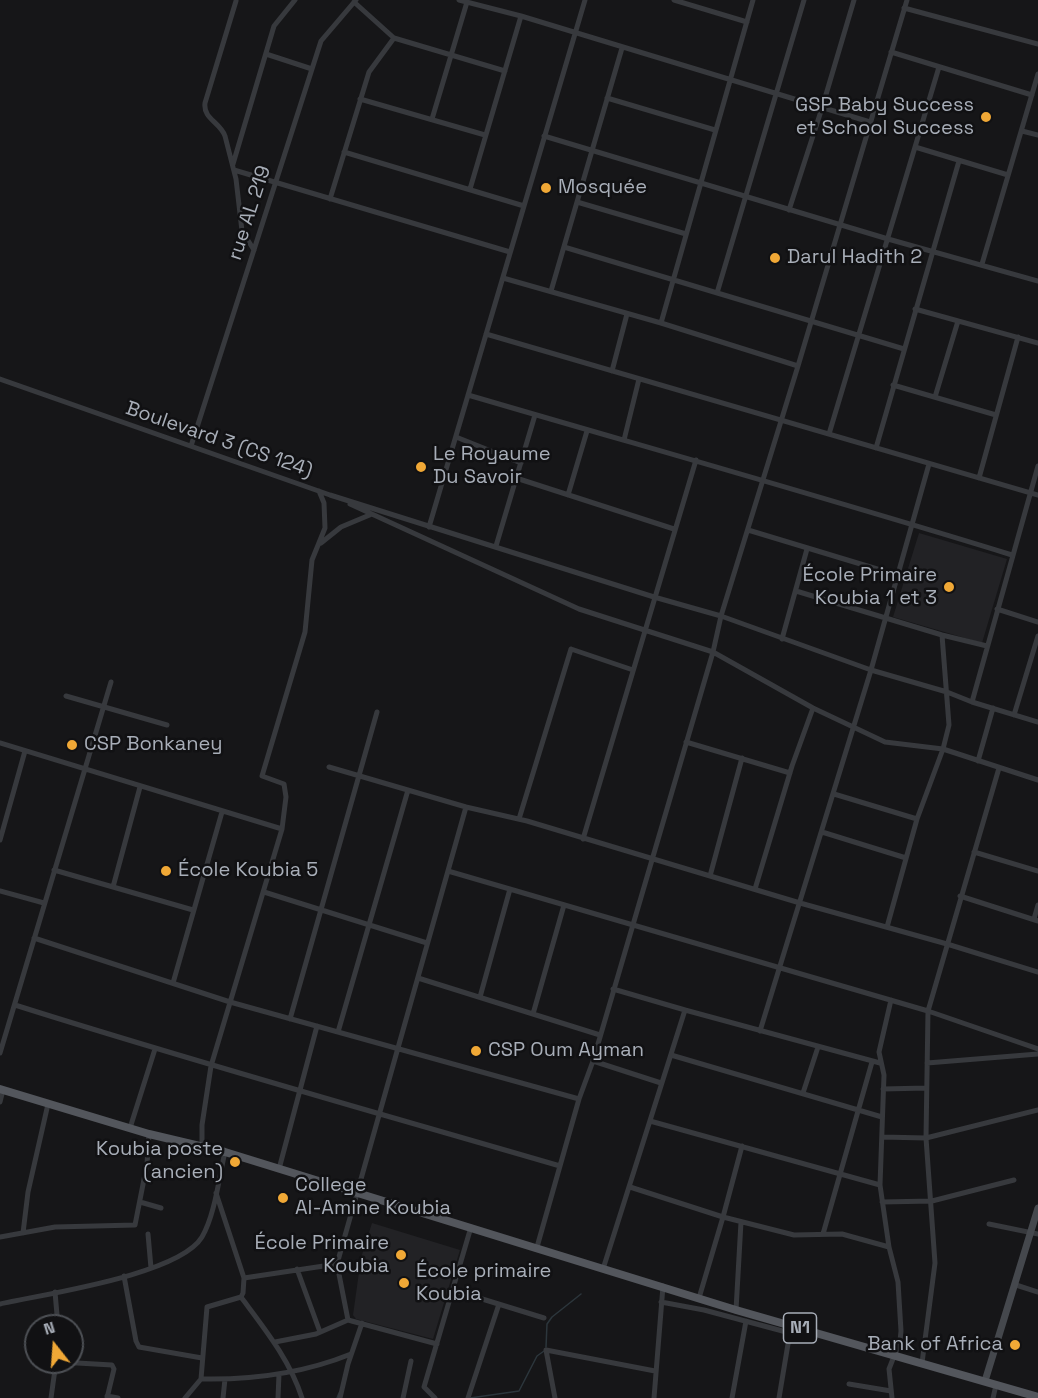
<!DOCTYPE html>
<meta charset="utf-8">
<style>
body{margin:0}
#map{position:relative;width:1038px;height:1398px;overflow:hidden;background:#161618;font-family:"Space Grotesk",sans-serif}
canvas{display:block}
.north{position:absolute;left:24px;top:1314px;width:60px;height:60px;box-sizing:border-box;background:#111113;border:2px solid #4d5055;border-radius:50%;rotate:343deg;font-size:16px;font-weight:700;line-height:24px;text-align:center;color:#a8aeb8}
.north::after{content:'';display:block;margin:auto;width:21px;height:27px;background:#f0a836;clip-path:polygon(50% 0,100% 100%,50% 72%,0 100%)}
</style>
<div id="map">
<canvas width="1038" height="1398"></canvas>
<div class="north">N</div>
</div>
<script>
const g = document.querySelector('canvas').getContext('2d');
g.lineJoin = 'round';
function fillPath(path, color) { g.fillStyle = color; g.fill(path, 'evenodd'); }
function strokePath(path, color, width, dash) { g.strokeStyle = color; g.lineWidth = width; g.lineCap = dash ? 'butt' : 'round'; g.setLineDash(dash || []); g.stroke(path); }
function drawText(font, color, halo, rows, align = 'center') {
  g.font = font + ' "Space Grotesk",sans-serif'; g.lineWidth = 5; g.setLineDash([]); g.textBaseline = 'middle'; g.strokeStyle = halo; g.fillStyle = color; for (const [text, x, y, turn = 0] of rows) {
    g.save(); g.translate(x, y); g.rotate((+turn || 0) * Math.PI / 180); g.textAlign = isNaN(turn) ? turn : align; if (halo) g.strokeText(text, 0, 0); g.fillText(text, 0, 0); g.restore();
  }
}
const built = new Path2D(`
 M919 533 1007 559 982 643 893 617Z
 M372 1223 460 1250 433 1339 356 1319 353 1315 361 1258Z`);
const stream = new Path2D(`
 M546 1347 547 1324 552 1317 581 1294
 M337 1398 339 1393
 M470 1398 519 1391 537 1356 544 1351`);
const street = new Path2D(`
 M459 0 521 16 870 122
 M674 0 747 22
 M236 1 205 103C203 119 220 122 225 136L236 179 242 231 254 250
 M354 2 394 38 505 71
 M904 8 1038 44
 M891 52 1032 95
 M266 54 312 69
 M607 98 715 130
 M360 99 485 135
 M432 119 467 2
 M1022 131 1038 135
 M544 136 888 239 1038 281
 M915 147 1008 175
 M344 152 524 206
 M233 164 274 26 295 0
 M234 170 510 252
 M470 189 521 16
 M330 199 369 72 394 38
 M577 202 686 234
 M789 210 822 108 854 0
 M564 247 904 349
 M982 264 1038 74
 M503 278 661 323 798 366
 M551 291 622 48
 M717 293 804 0
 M915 309 1038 343
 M661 323 753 0
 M486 334 1038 495
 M612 371 627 314
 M0 379 330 495 654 597 721 616 871 670 947 692 972 702 1038 722
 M893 385 996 415
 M468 395C649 448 831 499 1012 555
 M935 397 958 321
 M829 434 939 67
 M456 437 521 463
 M624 440 639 379
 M191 446 321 41 356 0
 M876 448 959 161
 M516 478 674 529
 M979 478 1018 337
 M568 495 587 431
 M350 504 579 609 713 652 813 708 885 742 943 749 1038 780
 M429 527 585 0
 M748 530 897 575
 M321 543 341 527 372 514
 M496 546 535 415
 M796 591 942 635 987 646
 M997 609 1038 622
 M782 639 807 549
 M66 696 167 725
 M972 702 1038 466
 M1014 715 1038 636
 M686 742 790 773
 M0 743 282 829
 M978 761 993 708
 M329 767 466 807 527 821 800 903 947 944 1038 972
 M834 794 917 819
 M519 819 571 649 633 670
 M822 832 906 858
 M583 839 696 460
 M0 840 25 751
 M974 852 1038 871
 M54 870 193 910
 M448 871 928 1011 1038 1049
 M710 876 742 758
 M113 887 140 787
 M755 889 792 766 813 708
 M0 891 44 903
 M264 892 427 943
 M960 896 1038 921
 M1034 919 1038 905
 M887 927 917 819 943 749 949 725 942 635
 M34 938 230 1002 579 1099
 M418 978 600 1035
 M173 983 222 812
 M480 997 510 889
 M891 1000 879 1052 884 1075 880 1185 889 1247 898 1282 901 1331 900 1341 889 1369 892 1398
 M15 1005C195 1062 378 1113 560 1166
 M685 1010 880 1063
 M533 1014 564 905
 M290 1019 377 712
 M760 1031 871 670 929 464
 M338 1032 408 790
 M0 1053 111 682
 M671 1055 882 1117
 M593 1061 661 1083
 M927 1063 1038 1054
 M883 1089 926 1088
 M803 1093 818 1047
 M0 1102 3 1090
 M650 1121 880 1185
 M130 1128 155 1049
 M882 1137 926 1138 1038 1110
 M202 1146V1125L211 1066 282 829 286 797 284 784 262 776 305 632 312 560 325 528 324 503 319 491
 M279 1169 317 1026
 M630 1187 723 1217 794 1235 842 1234 889 1247
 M216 1193 244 1278 243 1293 241 1297C264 1328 290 1360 302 1398
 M140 1202 161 1208
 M882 1202 932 1201 1014 1180
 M989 1224 1038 1234
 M23 1233 28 1192 48 1104
 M148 1234 151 1268
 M823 1234 872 1062
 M0 1237 55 1227 135 1225 147 1164 149 1134
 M537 1247 579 1099 593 1061 713 652 721 616 798 366 907 0
 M297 1269 320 1332
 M603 1269 685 1010 613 989
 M124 1276 136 1341 139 1347 202 1358
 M244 1278 337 1264
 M1016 1285 1038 1292
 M453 1290 544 1318
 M55 1292 58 1326
 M699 1298 723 1217 742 1146
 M661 1302 704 1310 790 1333
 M0 1304C44 1294 179 1275 202 1237 215 1215 219 1177 225 1152
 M736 1310 741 1222
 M348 1320 337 1264 466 807
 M275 1342 316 1334 348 1320 437 1344
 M60 1362 112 1365 114 1369 107 1398
 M922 1363 935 1263 926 1138 928 1011 999 768
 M201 1379C251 1380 304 1373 351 1354
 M849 1384 891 1391
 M107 1396 118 1398
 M51 1398 56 1362
 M185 1398 201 1379 207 1307 241 1297
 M223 1398 225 1379
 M278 1398 279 1374
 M340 1398 348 1364 362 1323
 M403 1398 411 1361
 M435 1398 424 1387 471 1227
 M468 1398 499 1304
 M555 1398 546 1350 655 1371
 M654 1398 663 1286
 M732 1398 746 1321
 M779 1398 790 1332
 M993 1398 996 1385`);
const secondary = new Path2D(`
 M985 1381 1038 1208`);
const primary = new Path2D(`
 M0 1089 149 1134 225 1152 736 1310 1038 1397`);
const markers = [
 [986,117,6,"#f0a836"],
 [546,188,6,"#f0a836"],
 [775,258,6,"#f0a836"],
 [421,467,6,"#f0a836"],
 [949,587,6,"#f0a836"],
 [72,745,6,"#f0a836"],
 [166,871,6,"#f0a836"],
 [476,1051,6,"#f0a836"],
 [235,1162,6,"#f0a836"],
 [283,1198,6,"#f0a836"],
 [401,1255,6,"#f0a836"],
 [404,1283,6,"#f0a836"],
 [1015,1345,6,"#f0a836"]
];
const shields = [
 [800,1328,33]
];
const shieldNames = [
 ["N1",800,1328]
];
const poiNames = [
 ["GSP Baby Success",974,106,"right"],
 ["et School Success",974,129,"right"],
 ["Mosquée",558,188],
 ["Darul Hadith 2",787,258],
 ["Le Royaume",433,455],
 ["Du Savoir",433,478],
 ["École Primaire",937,576,"right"],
 ["Koubia 1 et 3",937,599,"right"],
 ["CSP Bonkaney",84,745],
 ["École Koubia 5",178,871],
 ["CSP Oum Ayman",488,1051],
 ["Koubia poste",223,1150,"right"],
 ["(ancien)",223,1173,"right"],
 ["College",295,1186],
 ["Al-Amine Koubia",295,1209],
 ["École Primaire",389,1244,"right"],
 ["Koubia",389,1267,"right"],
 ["École primaire",416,1272],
 ["Koubia",416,1295],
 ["Bank of Africa",1003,1345,"right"]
];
const streetNames = [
 ["rue AL 219",250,213,-72],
 ["Boulevard 3 (CS 124)",219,440,19]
];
fillPath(built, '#222225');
strokePath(stream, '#2c363c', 1.5);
strokePath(street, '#37393d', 5);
strokePath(secondary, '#45484d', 7);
strokePath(primary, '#53565c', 8);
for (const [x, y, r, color] of markers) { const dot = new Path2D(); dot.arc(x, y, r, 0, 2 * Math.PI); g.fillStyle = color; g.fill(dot); strokePath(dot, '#111113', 2); }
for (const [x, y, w] of shields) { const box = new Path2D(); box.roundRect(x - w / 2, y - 15, w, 30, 4.5); g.fillStyle = '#111113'; g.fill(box); strokePath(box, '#a8aeb8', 1.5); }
drawText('bold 18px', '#a8aeb8', null, shieldNames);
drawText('20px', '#a8aeb8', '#111113', poiNames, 'left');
drawText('20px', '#a8aeb8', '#111113', streetNames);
</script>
